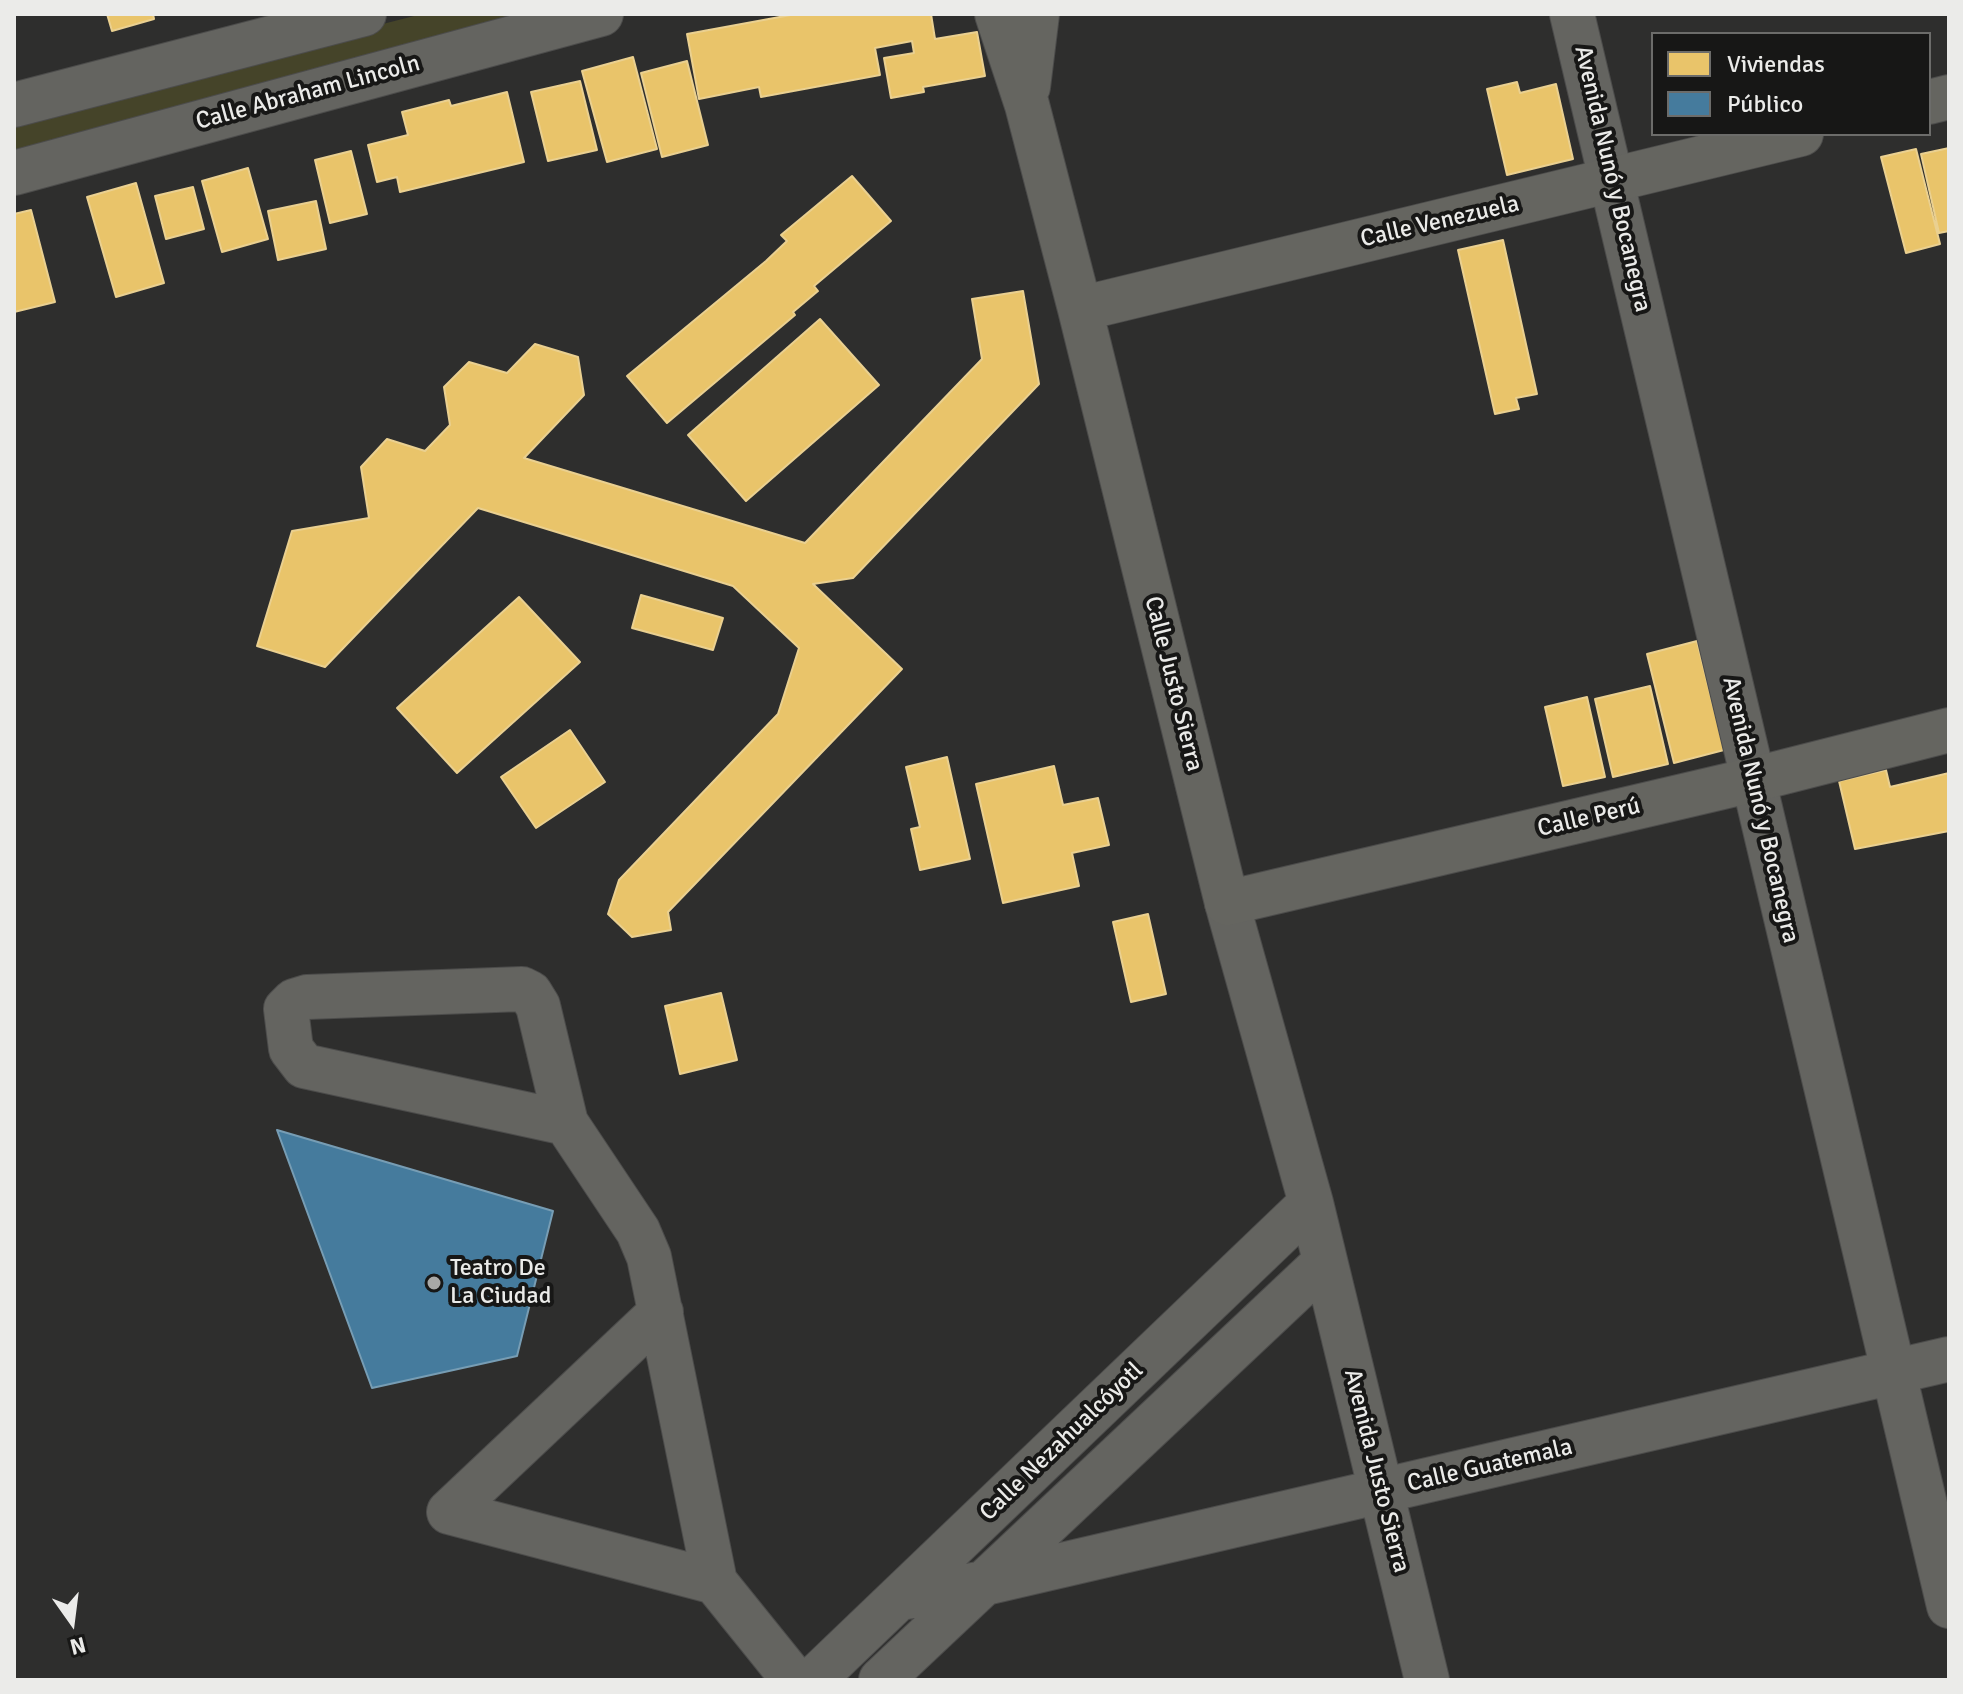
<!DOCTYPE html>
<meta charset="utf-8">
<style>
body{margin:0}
#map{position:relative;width:1963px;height:1694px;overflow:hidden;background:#2e2e2d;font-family:Signika,sans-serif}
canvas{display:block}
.frame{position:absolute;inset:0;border:16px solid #ebebe9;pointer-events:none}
.legend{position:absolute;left:1651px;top:32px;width:280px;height:104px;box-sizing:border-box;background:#171716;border:2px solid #6c6c6a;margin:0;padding:10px 14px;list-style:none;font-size:24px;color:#ebebe9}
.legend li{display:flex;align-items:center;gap:16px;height:40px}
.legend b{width:40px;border:2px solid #6c6c6a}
.north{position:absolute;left:32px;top:1582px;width:80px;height:80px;-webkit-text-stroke:6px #171716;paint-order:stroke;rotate:166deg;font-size:22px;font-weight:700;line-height:32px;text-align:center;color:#ebebe9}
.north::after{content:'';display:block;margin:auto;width:28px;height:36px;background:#ebebe9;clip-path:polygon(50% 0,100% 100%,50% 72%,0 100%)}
</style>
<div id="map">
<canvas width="1963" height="1694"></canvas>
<div class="frame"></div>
<ul class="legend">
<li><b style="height:22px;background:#e9c46a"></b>Viviendas</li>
<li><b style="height:22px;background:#457b9d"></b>Público</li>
</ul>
<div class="north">N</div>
</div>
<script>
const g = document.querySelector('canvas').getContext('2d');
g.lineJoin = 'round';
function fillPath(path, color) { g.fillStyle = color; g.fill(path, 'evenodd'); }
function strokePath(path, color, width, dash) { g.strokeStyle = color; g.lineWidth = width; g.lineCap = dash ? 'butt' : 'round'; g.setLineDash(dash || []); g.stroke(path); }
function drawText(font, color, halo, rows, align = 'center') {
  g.font = font + ' Signika,sans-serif'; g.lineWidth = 8; g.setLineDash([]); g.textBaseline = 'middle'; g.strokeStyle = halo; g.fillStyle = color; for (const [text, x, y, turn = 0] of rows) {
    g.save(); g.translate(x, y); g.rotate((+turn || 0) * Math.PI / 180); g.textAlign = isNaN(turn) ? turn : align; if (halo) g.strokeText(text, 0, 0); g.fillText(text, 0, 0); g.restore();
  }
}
const green = new Path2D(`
 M422 14H576L14 158V118Z`);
const homes = new Path2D(`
 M107 14H153L154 19 112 31Z
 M796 14H931L935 39 977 32 985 76 923 87 924 92 891 98 884 58 914 53 912 41 875 48 880 75 761 97 759 87 699 99 687 34Z
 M633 57 657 149 607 162 582 71Z
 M687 61 708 145 662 157 641 73Z
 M580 81 597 150 548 161 531 92Z
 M1517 82 1520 93 1556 84 1573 159 1507 175 1487 89Z
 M507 92 524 162 400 192 397 177 377 182 368 145 408 135 402 112 449 100 451 106Z
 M1949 148V231L1939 233 1921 154Z
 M1916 149 1940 244 1906 253 1881 157Z
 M351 151 367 214 330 223 315 160Z
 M248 168 268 239 222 252 202 181Z
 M852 176 891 221 814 286 818 291 793 312 795 315 667 423 627 376 766 261 787 241 781 235Z
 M136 183 164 283 116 297 87 197Z
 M193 187 204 229 166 239 155 196Z
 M316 201 326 249 278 260 268 211Z
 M31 210 55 302 14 312V214Z
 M1503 240 1537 394 1516 398 1519 409 1495 414 1458 250Z
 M1023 291 1039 384 853 578 813 584 902 669 668 912 671 930 632 937 608 914 619 880 778 714 799 648 733 586 478 508 325 667 257 646 292 531 369 518 361 467 387 439 425 451 450 425 444 387 469 362 507 373 535 344 578 357 584 395 524 458 805 543 982 359 972 299Z
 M820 319 879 385 746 501 688 435Z
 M641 595 723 618 713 650 632 628Z
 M519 597 580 662 457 773 397 708Z
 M1697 641 1724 750 1674 763 1647 654Z
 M1650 686 1668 764 1613 777 1595 699Z
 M1587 697 1605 777 1563 786 1545 707Z
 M570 730 605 782 536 828 501 777Z
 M947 757 970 859 920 870 911 829 920 827 906 767Z
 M1054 766 1063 805 1098 798 1109 845 1072 853 1079 886 1003 903 976 784Z
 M1886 770 1890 787 1949 773V831L1855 849 1839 781Z
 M1148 914 1166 994 1131 1002 1113 922Z
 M721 993 737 1060 680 1074 665 1006Z`);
const public = new Path2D(`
 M277 1130 553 1211 517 1356 372 1388Z`);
const minor = new Path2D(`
 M1572 14 1949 1606
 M14 105 364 14
 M14 173 601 14
 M1227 903 1311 1203 1427 1680
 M566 1123 304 1066 291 1049 286 1009 294 1001 307 997 522 989 530 993 538 1006 566 1123 638 1231 649 1257 715 1582 794 1680
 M449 1512 661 1312
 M449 1512 715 1582
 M900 1598 985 1583 1949 1359
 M813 1680 1311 1203
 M881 1680 1325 1262`);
const major = new Path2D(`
 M997 14 1027 105 1080 309 1227 903 1752 780 1949 730
 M1028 87 1037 14
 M1929 102 1949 97
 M1080 309 1801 134`);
const markers = [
 [434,1283,8,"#a9a9a7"]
];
const streetNames = [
 ["Calle Abraham Lincoln",308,93,-15],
 ["Avenida Nunó y Bocanegra",1612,179,77],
 ["Calle Venezuela",1440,222,-13],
 ["Calle Justo Sierra",1173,684,76],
 ["Avenida Nunó y Bocanegra",1760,810,77],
 ["Calle Perú",1589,818,-13],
 ["Calle Nezahualcóyotl",1062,1442,-44],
 ["Calle Guatemala",1490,1466,-13],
 ["Avenida Justo Sierra",1376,1471,76]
];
const poiNames = [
 ["Teatro De",450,1269],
 ["La Ciudad",450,1297]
];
fillPath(green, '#454429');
fillPath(homes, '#e9c46a');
strokePath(homes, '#ead090', 2);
fillPath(public, '#457b9d');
strokePath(public, '#779db4', 2);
strokePath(minor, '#4c4c4b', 46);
strokePath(major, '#4c4c4b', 46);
strokePath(minor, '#646460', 44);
strokePath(major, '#656560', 44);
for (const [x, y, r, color] of markers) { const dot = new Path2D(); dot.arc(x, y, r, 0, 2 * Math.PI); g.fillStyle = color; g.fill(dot); strokePath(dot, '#171716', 3); }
drawText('24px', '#ebebe9', '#171716', streetNames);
drawText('24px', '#ebebe9', '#171716', poiNames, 'left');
</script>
